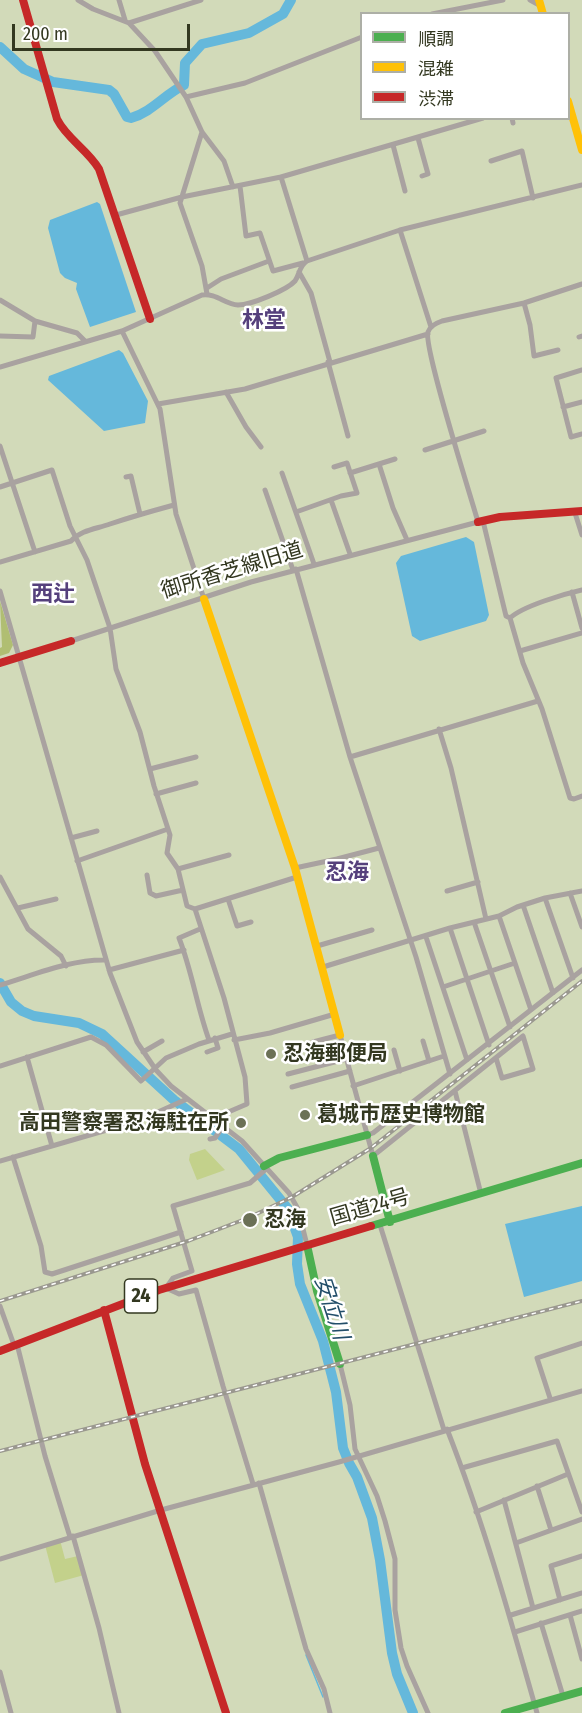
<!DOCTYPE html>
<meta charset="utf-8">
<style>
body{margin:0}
#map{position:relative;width:582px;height:1713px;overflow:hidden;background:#d2dab9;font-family:"Fira Sans Condensed","Noto Sans JP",sans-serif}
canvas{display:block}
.legend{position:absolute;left:360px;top:12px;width:210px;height:108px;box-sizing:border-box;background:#fff;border:2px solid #adafa6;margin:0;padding:8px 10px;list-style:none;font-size:18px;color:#333820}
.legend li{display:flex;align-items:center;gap:12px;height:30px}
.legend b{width:30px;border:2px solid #adafa6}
.scale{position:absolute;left:12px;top:24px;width:178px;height:27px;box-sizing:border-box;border:3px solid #333820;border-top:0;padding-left:8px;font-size:18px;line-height:21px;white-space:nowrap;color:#333820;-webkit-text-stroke:4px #fff;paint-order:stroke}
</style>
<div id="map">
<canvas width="582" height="1713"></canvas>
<ul class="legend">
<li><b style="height:8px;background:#4caf50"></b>順調</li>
<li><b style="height:8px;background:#ffc107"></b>混雑</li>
<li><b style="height:8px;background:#c62828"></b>渋滞</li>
</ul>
<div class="scale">200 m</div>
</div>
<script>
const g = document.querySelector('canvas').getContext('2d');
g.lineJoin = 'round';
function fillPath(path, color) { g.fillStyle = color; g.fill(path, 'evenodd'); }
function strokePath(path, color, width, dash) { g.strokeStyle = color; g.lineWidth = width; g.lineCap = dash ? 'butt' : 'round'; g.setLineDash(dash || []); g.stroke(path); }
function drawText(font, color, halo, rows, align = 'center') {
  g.font = font + ' "Fira Sans Condensed","Noto Sans JP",sans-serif'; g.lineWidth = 5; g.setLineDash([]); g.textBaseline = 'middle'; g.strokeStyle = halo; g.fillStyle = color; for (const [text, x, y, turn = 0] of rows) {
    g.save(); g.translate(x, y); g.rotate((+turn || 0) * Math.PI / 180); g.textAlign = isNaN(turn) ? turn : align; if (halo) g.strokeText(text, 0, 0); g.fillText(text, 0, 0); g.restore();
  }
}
const green = new Path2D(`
 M205 1149 225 1170 197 1180 189 1160 190 1154Z
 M60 1540 65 1559 78 1556 84 1575 55 1583 45 1545Z`);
const forest = new Path2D(`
 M0 601 13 645 9 653 0 656V648L2 647Z`);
const water = new Path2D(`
 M97 202 100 204 136 312 90 327 76 289 77 283 65 278 60 273 48 228 50 220Z
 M119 350 123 353 148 401 145 423 104 431 48 380 49 376Z
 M466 537 474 542 489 615 486 621 420 641 412 636 396 563 401 556Z
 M582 1206V1281L524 1297 505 1224Z`);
const stream = new Path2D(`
 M306 1655 323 1697`);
const river = new Path2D(`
 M0 47 24 69 53 82 109 90 114 94 127 117 131 118C152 112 165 94 184 85L185 63 202 44 249 33 283 14 291 0
 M0 983 11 1002 22 1011 34 1016 79 1023 102 1034 174 1100 239 1149 288 1209 298 1237 297 1264 300 1284 323 1341 336 1392 343 1448 349 1463 357 1477 372 1518 380 1560 392 1653 397 1674 413 1713`);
const street = new Path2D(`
 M78 0 93 9 129 23 155 51 186 97 202 132 224 161 233 187
 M119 0 125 20
 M530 0 541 6
 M432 14 503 0
 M129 23 201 0
 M186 97 245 83 362 37
 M512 118 513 123
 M202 132 180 203 202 266 207 294
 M418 138 428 174 422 176
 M393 145 405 191
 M491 161 522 151 533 198
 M281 177 307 261
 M240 186 246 236 260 233 273 271 303 263
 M116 215 182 197 281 177 483 118
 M400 230 431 327
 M299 272 311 293 330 362
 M207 288 221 279 269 261
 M0 300 35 321 77 333 85 341
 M524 303 530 325 534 356 558 350
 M122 331 160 409 176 514 204 599
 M0 336 33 337 35 321
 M579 337 582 336
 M328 362 348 436
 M0 367 122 331 202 295C216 293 225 304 238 305 251 305 287 290 295 281 300 274 299 266 307 261L400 230 582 185
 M582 370 556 378 571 437 582 434
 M226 392 246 427 261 447
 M158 404 245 389 428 334
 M563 407 582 402
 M0 446 35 552
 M425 450 484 431
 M379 464 393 508 407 540
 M282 473 314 564
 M350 473 395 459
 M126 477 131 476 140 514
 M0 487 52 470 70 526 87 560 110 628 116 669 140 732 154 786 170 835 167 853 178 869 187 906 195 909 297 877
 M265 490 293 570
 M331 500 350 554
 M296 512 341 496 357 493 347 463 334 467
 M575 513 582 535
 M483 521 506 616 510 618
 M0 562 71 541C81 530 96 529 110 524 131 517 152 511 174 505
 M296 569 350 757 416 957 450 1074
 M582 590C564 594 523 606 510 618L523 663 542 709 570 798 574 799 582 796
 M0 591 110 973 137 1042 156 1070 171 1086 242 1141 289 1193 298 1209 307 1245
 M572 592 582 628
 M71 641 251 582 478 522C471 497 423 346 428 332 430 326 436 323 442 321L524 303 582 284
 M520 651 582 633
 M439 729 451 768 486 919
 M350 757 538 701
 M150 769 196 757
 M156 794 196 783
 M71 838 97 831
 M77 861 168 829
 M295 868 337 859 379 848
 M178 869 229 855
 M147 875 150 893 156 896 183 890
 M0 877 28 929 61 956 66 966
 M447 891 478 882
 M570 893 582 927
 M545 898 573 978
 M228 899 237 926 251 922
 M523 905 553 993
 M18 908 56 899
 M195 909 224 998 245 1077 247 1104 219 1116 215 1120
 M499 916 531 1010
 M474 922 510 1027
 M450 928 489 1045
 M200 929 179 938C192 971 197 1007 209 1040
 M426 937 467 1060
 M317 946 372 930
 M323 967 450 928 499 916 517 907 545 898 582 891
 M109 970 184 950
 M0 985C34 975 71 959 106 960
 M443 987 515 963
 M234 1040 270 1033 335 1014
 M423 1041 429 1061
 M313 1042 340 1035 373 1156 523 1036 533 1069 502 1078 496 1058
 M394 1050 400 1071
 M143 1052 162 1041
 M207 1052 218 1048 215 1038
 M27 1057 52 1146
 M0 1066 91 1037 106 1045 141 1081 166 1058 199 1044 232 1034
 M288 1074 346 1059
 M353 1086 444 1056
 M292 1087 350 1071
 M455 1091 481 1194
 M367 1135 373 1133 582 970
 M210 1139 215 1138 223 1126
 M13 1157 41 1246 45 1272 52 1274 181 1232
 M0 1161 138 1121 187 1099
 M380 1225 444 1430
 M0 1306 14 1345
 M17 1344 45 1456 70 1537
 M340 1364 350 1405 355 1449 377 1496 385 1521 395 1559V1610L401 1648 407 1666 428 1713
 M550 1398 537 1358 582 1343
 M447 1429C483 1521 510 1617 537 1713
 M462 1468 557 1441 582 1512
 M259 1483 306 1649 324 1689 330 1713
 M253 1484 223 1386 196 1290 179 1294 166 1288 173 1278 192 1271 173 1206 250 1183 266 1169
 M537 1486 551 1530
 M504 1500 533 1608
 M476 1512 568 1474
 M73 1536 99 1628 119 1713
 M516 1543 582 1519
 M0 1559 161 1510 339 1462 582 1391
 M560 1600 551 1566 582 1556
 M511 1615 582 1593
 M570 1615 582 1659
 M541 1623 563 1696
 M515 1632 582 1611
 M0 1672 11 1713`);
const fast = new Path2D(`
 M373 1156 390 1222
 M264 1166 279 1158 367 1135
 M371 1226 582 1163
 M307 1245 317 1291 340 1364
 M505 1713 582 1691`);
const slow = new Path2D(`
 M539 0 543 14
 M568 101 582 150
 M204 599 295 868 340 1035`);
const jam = new Path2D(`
 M23 0 57 119C67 139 88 150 99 169L150 319
 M478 522 500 517 582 511
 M0 663 71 641
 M104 1310 145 1464 226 1713
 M0 1351 159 1290 371 1226`);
const rail = new Path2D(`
 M0 1301 188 1241 248 1218 292 1197 371 1148 582 981
 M0 1451 582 1301`);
const markers = [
 [271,1054,6,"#6b7156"],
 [305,1115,6,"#6b7156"],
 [241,1123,6,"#6b7156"],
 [250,1220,8,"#6b7156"]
];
const shields = [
 [141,1296,33]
];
const shieldNames = [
 ["24",141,1296]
];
const streetNames = [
 ["御所香芝線旧道",232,571,-17],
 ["国道24号",370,1208,-16]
];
const poiNames = [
 ["忍海郵便局",283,1054],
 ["葛城市歴史博物館",317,1115],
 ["高田警察署忍海駐在所",229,1123,"right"],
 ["忍海",264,1220]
];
const neighbourhoodNames = [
 ["林堂",264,321],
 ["西辻",53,595],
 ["忍海",347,873]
];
const waterNames = [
 ["安位川",331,1308,72]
];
fillPath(green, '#c3d18b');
fillPath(forest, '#b0be72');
fillPath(water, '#65b8db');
strokePath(stream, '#65b8db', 1.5);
strokePath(river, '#65b8db', 10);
strokePath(street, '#a9a2a0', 5);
strokePath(fast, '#4caf50', 8);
strokePath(slow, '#ffc107', 8);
strokePath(jam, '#c62828', 8);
strokePath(rail, '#9a988f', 4);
strokePath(rail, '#fff', 1.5, [4.5]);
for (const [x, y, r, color] of markers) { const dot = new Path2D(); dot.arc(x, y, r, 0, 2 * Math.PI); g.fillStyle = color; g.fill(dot); strokePath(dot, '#fff', 2); }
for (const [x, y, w] of shields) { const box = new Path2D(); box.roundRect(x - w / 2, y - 17, w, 34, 4.5); g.fillStyle = '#fff'; g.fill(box); strokePath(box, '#333820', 1.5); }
drawText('bold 20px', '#333820', null, shieldNames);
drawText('21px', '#333820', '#fff', streetNames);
drawText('bold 21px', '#333820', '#fff', poiNames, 'left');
drawText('bold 22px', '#55407c', '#fff', neighbourhoodNames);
drawText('italic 22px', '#224e69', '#fff', waterNames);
</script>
